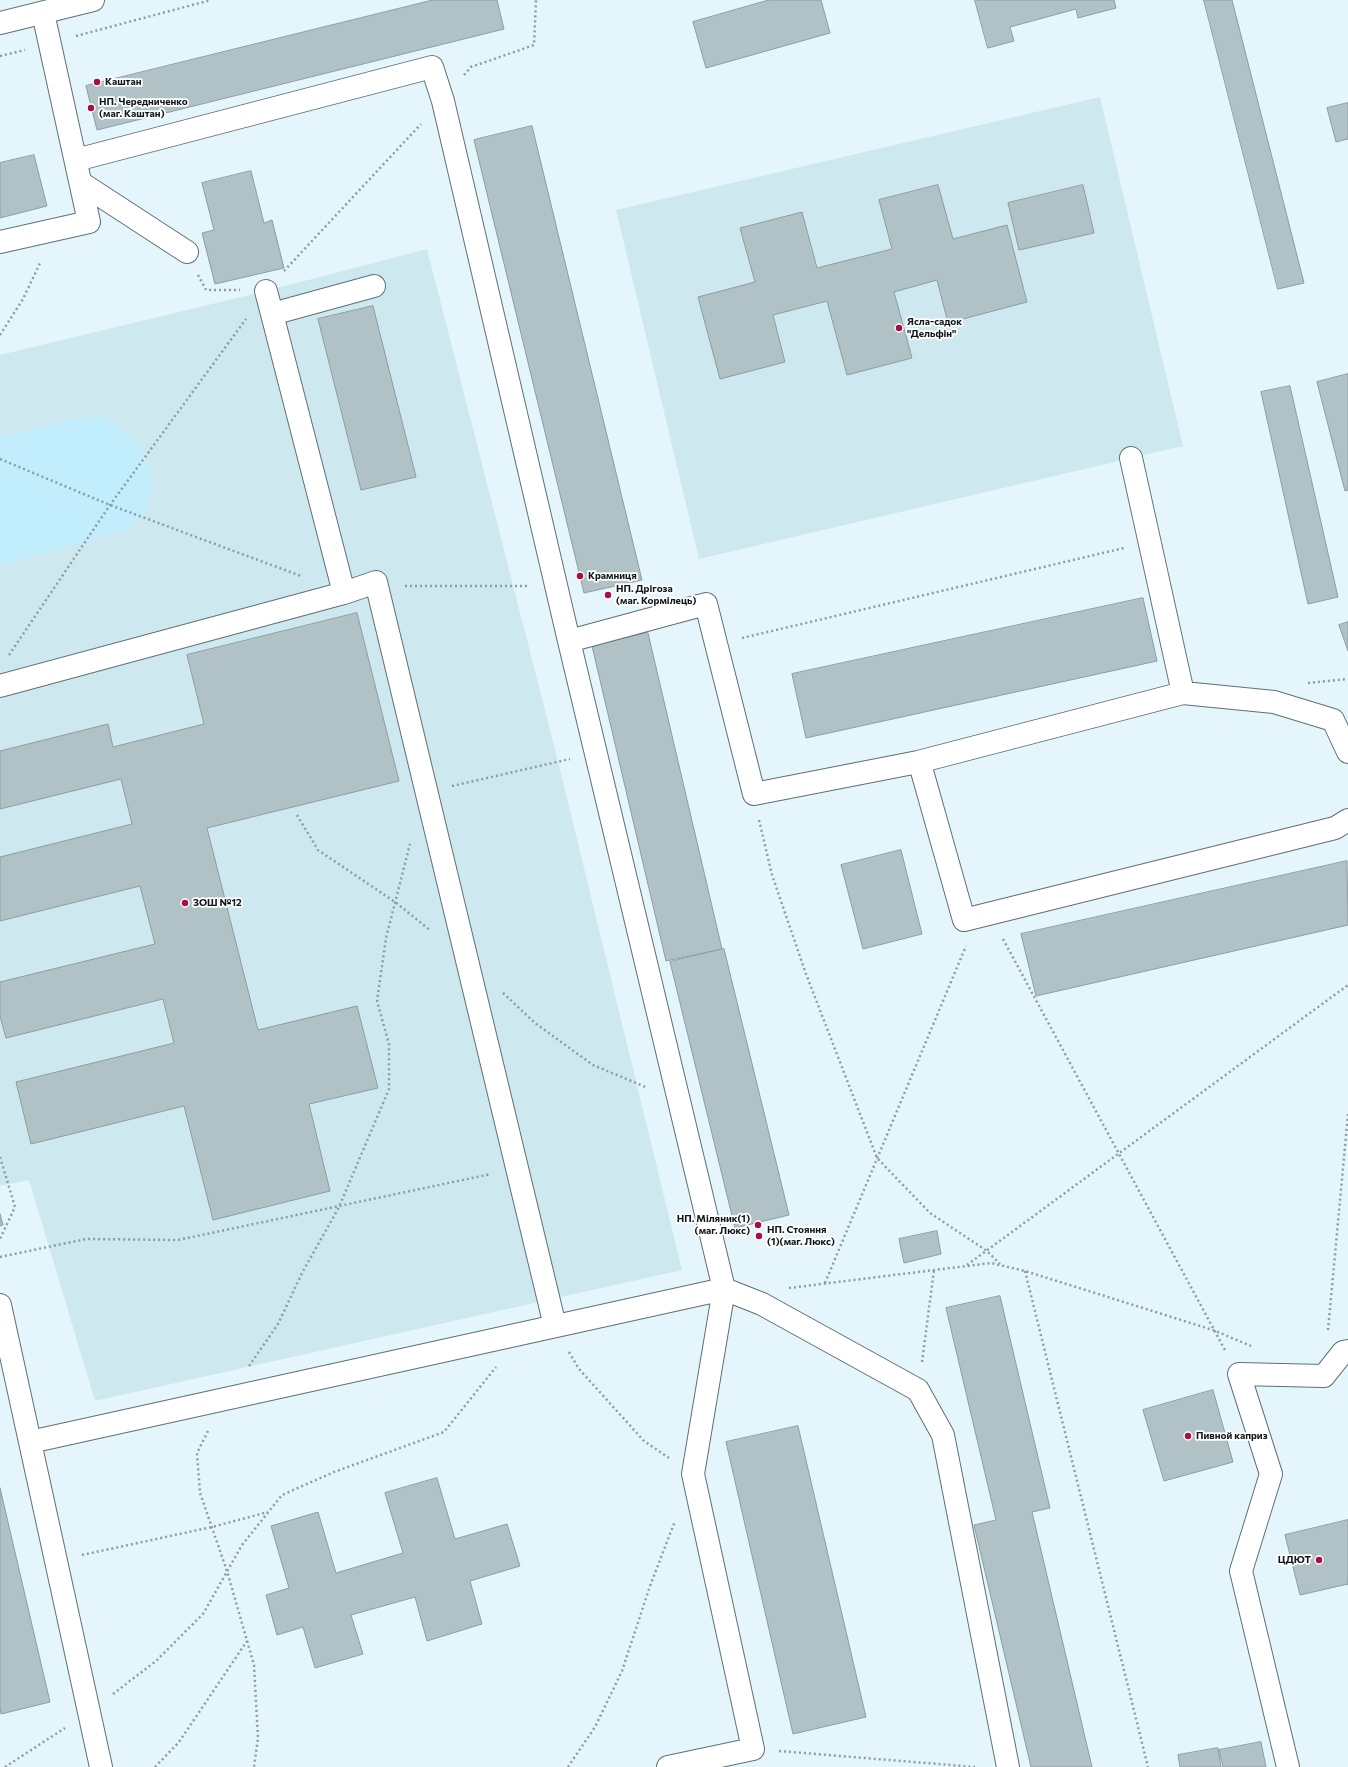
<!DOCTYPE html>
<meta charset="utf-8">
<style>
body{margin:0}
canvas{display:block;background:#e4f6fb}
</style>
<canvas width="1348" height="1767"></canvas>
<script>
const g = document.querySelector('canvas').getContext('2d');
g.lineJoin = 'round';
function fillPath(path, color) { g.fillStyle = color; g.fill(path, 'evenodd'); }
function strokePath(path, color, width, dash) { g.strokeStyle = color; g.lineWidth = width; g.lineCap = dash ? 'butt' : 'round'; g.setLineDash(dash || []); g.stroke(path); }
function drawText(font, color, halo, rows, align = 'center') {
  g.font = font + ' Commissioner,sans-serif'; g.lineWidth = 3.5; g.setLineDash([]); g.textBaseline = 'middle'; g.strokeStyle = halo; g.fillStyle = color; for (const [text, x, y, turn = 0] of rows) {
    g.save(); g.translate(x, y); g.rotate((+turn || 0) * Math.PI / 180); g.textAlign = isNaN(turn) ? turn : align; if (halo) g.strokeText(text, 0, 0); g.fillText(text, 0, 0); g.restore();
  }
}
const built = new Path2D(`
 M1100 97 1183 446 699 559 616 210Z
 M427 249 558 761 682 1270 95 1401 29 1180 0 1186V355L266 291Z`);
const green = new Path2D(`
 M99 416C125 428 141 440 149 469 154 490 152 509 134 524 124 533 101 537 88 541 59 549 29 557 0 565V438L67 420Z`);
const building = new Path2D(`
 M433 0H497L504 29 97 130 86 86Z
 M769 0H821L830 33 706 68 693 22Z
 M975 0H1114L1116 8 1078 18 1076 9 1010 27 1014 41 988 48Z
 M1204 0H1232L1304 283 1278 289Z
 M1348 103V139L1336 142 1327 108Z
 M532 126 642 580 584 593 474 140Z
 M34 155 47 206 0 218V163Z
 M251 171 264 223 272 220 284 268 215 284 202 233 214 230 202 183Z
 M938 185 953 239 1007 225 1027 302 948 323 937 280 894 292 912 358 847 375 827 301 773 315 785 362 720 379 698 297 755 282 740 228 802 212 817 268 892 249 879 200Z
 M1083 185 1094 233 1019 250 1008 203Z
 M373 306 416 477 361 490 318 319Z
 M1348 374V490L1345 491 1317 382Z
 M1290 386 1338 597 1308 604 1261 392Z
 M1143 598 1157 661 806 738 792 674Z
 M357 613 399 781 207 828 258 1030 357 1006 378 1088 309 1104 330 1191 213 1220 184 1106 31 1144 16 1082 174 1043 163 999 6 1038 0 1016V982L155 944 140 886 0 921V857L132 824 121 779 0 809V751L108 724 113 747 204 724 187 655Z
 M1348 622V651L1339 625Z
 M648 633 722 949 666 961 592 646Z
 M901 850 922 934 863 949 841 865Z
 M1347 861 1348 925 1036 996 1021 934Z
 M724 949 789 1215 735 1228 670 962Z
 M0 1214 3 1225 0 1226Z
 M937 1231 941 1254 904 1263 899 1239Z
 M1000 1296 1050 1508 1032 1512 1092 1767H1031L974 1525 996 1520 946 1308Z
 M1213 1390 1233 1462 1164 1481 1143 1410Z
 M798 1426 866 1717 793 1734 726 1442Z
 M437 1478 455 1539 507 1524 520 1566 470 1581 482 1624 427 1641 415 1597 351 1615 363 1654 315 1668 303 1627 277 1635 266 1595 289 1588 271 1526 318 1512 336 1573 403 1553 385 1493Z
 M0 1488 50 1702 1 1714 0 1707Z
 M1348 1520V1585V1584L1300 1595 1285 1535Z
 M1261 1742 1266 1767H1223L1219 1750Z
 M1218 1748 1221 1767H1180L1178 1755Z`);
const path = new Path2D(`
 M76 36 211 0
 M0 56 25 50
 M464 75 471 67 534 45 536 0
 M284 271 421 124
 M198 275 206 290H240
 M0 335 23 299 41 261
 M0 459 110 505 301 576
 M405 586H528
 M742 638 1124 548
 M9 655 110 505 246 319
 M1308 683 1348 679
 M452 786 570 759
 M297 815 318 850 395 902 431 931
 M759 820 772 875 806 974 877 1158 930 1213 987 1251 1000 1264
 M1003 939 1226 1352
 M503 993 535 1023 593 1065 648 1088
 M0 1157 15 1207 0 1239
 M0 1257 86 1239 178 1240 491 1174
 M967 1265 1348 985
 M1025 1271 1148 1767
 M825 1283 966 946
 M789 1288 991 1263 1025 1271 1213 1330 1251 1346
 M1328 1330 1348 1114
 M569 1352 579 1369 644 1441 669 1458
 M922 1362 934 1270
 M249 1366 278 1324 302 1273 339 1207 389 1089V1044L377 1001 386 938 410 844
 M208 1431 197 1453 200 1493 227 1571 254 1665 258 1738 254 1767
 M82 1555 212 1527 268 1512
 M113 1694 156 1661 203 1614 242 1545 282 1495 334 1472 444 1432 496 1367
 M779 1751 975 1767
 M5 1767 65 1728
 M155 1767 179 1742 247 1641
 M568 1767 595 1727 622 1671 650 1586 675 1521`);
const minor = new Path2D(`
 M0 23 93 0
 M76 160 432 67 443 101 569 641 724 1289 693 1474 753 1749 668 1767
 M81 183 187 252
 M0 242 89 222 43 13
 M266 291 272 314
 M344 593 272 314 374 286
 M569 641 706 604 754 794 918 762 920 764 964 920 1335 828 1348 820
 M0 686 344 593 376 582 555 1326
 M1183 693 1274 702 1333 720 1348 752
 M918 762 1183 693 1131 458
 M0 1305 30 1442 724 1289 762 1304 918 1390 943 1435 1008 1767
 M30 1442 101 1767
 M1288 1767 1241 1571 1271 1474 1239 1374 1324 1376 1343 1352 1348 1351`);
const markers = [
 [97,82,4,"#a60e44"],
 [91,108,4,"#a60e44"],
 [899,328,4,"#a60e44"],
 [580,576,4,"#a60e44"],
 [608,595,4,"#a60e44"],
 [185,903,4,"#a60e44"],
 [758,1225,4,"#a60e44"],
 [759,1236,4,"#a60e44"],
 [1188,1436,4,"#a60e44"],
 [1319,1560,4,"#a60e44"]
];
const poiNames = [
 ["Каштан",105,82],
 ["НП. Чередниченко",99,102],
 ["(маг. Каштан)",99,114],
 ["Ясла-садок",907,322],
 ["\"Дельфін\"",907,334],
 ["Крамниця",588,576],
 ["НП. Дрігоза",616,589],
 ["(маг. Кормілець)",616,601],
 ["ЗОШ №12",193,903],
 ["НП. Міляник(1)",750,1219,"right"],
 ["(маг. Люкс)",750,1231,"right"],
 ["НП. Стояння",767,1230],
 ["(1)(маг. Люкс)",767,1242],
 ["Пивной каприз",1196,1436],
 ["ЦДЮТ",1311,1560,"right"]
];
fillPath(built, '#cee8f0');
fillPath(green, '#c1edfc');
fillPath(building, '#b1c2c7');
strokePath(building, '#8d9da2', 1);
strokePath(minor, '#606f74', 24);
strokePath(path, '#8e9c9f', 2.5, [2, 3]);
strokePath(minor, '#fff', 22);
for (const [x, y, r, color] of markers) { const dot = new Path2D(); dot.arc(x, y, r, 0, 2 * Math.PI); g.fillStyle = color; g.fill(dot); strokePath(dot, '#fff', 1.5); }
drawText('bold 10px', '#12181a', '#fff', poiNames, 'left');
</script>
